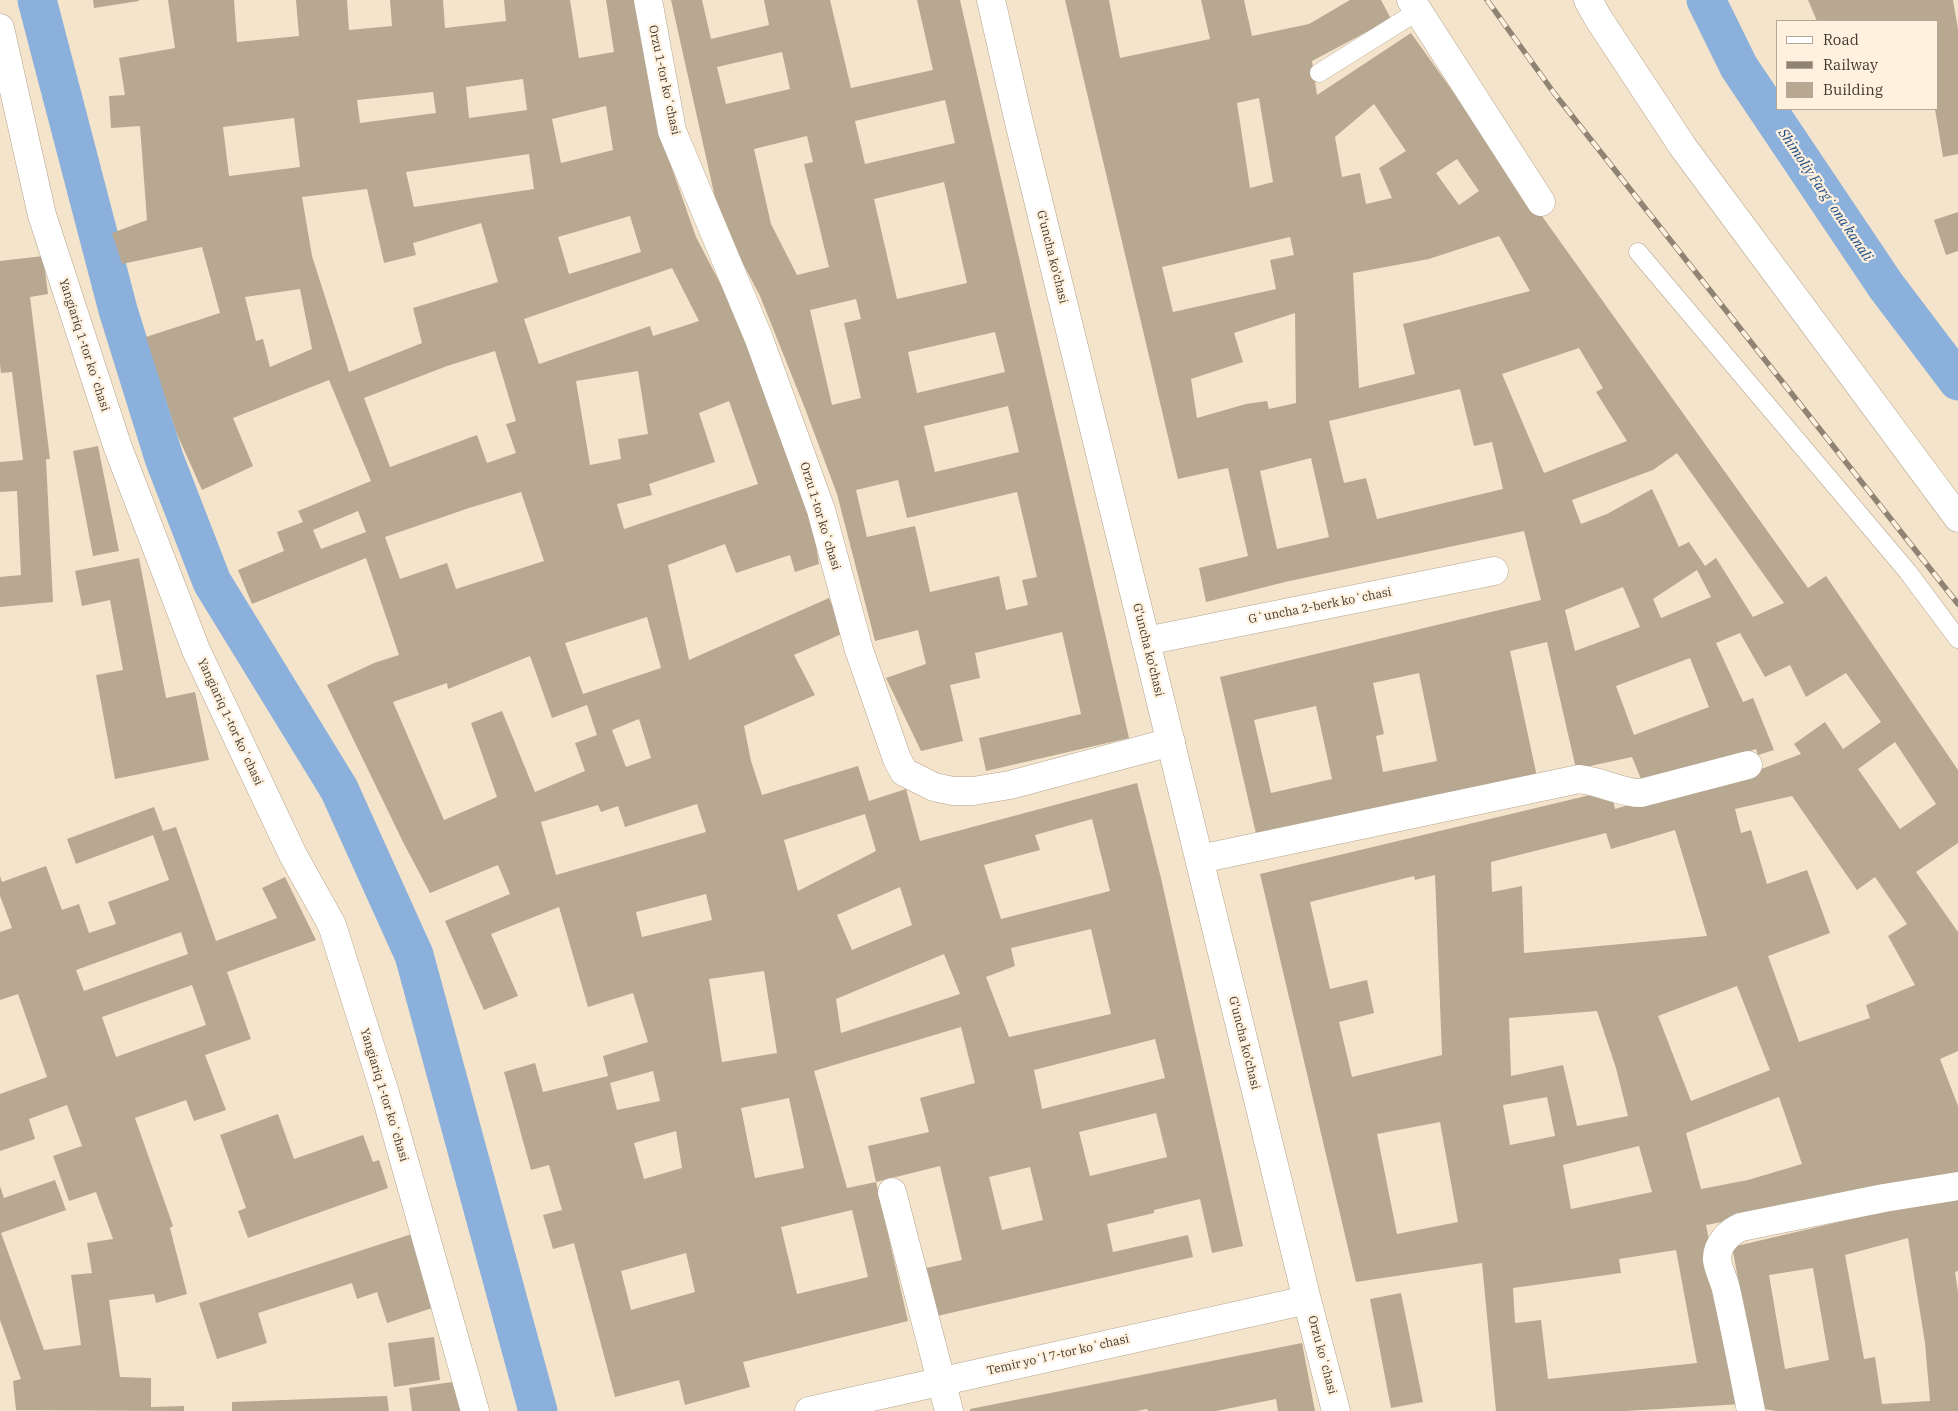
<!DOCTYPE html>
<meta charset="utf-8">
<style>
body{margin:0}
#map{position:relative;width:1958px;height:1411px;overflow:hidden;background:#f4e4cb;font-family:"IBM Plex Serif",serif}
canvas{display:block}
.legend{position:absolute;left:1776px;top:20px;width:162px;height:90px;box-sizing:border-box;background:#fff1de;border:1px solid #b3a898;margin:0;padding:6px 9px;list-style:none;font-size:15px;color:#413a30}
.legend li{display:flex;align-items:center;gap:10px;height:25px}
.legend b{width:25px;border:1px solid #b3a898}
</style>
<div id="map">
<canvas width="1958" height="1411"></canvas>
<ul class="legend">
<li><b style="height:6px;background:#fff"></b>Road</li>
<li><b style="height:6px;background:#8f8473"></b>Railway</li>
<li><b style="height:14px;background:#b8a891"></b>Building</li>
</ul>
</div>
<script>
const g = document.querySelector('canvas').getContext('2d');
g.lineJoin = 'round';
function strokePath(path, color, width, dash) { g.strokeStyle = color; g.lineWidth = width; g.lineCap = dash ? 'butt' : 'round'; g.setLineDash(dash || []); g.stroke(path); }
function fillPath(path, color) { g.fillStyle = color; g.fill(path, 'evenodd'); }
function drawText(font, color, halo, rows, align = 'center') {
  g.font = font + ' "IBM Plex Serif",serif'; g.lineWidth = 4.5; g.setLineDash([]); g.textBaseline = 'middle'; g.strokeStyle = halo; g.fillStyle = color; for (const [text, x, y, turn = 0] of rows) {
    g.save(); g.translate(x, y); g.rotate((+turn || 0) * Math.PI / 180); g.textAlign = isNaN(turn) ? turn : align; if (halo) g.strokeText(text, 0, 0); g.fillText(text, 0, 0); g.restore();
  }
}
const canal = new Path2D(`
 M37 0 118 310 164 458 212 582 339 789 414 955 538 1411
 M1706 0 1739 67 1886 286 1958 381`);
const building = new Path2D(`
 M93 0H139V1L94 8Z
 M168 0H234L237 42 299 36 296 0H347L349 30 392 26 390 0H443L445 28 506 21 504 0H570L579 58 614 52 606 0H636L661 137 696 237 749 339 811 513 819 564 795 572 790 555 736 573 725 544 668 565 689 660 829 598 844 633 794 655 815 695 744 726 751 761 762 795 858 766 869 801 906 789 920 841 1137 783 1161 878 1243 1246 1212 1253 1200 1199 1154 1210V1213L1107 1224 1113 1252 1188 1235 1193 1257 933 1317 922 1269 962 1260 940 1166 876 1182 868 1146 929 1132 920 1098 975 1083 961 1027 814 1071 847 1188 876 1182 908 1321 743 1362 750 1387 685 1405 679 1380 615 1397 574 1243 553 1249 543 1215 562 1210 549 1165 531 1170 504 1072 535 1063 543 1092 608 1076 603 1056 648 1042 633 993 588 1007 559 907 491 934 518 996 484 1010 445 921 510 894 498 865 430 893 403 842 327 685 374 663 399 655 366 558 252 604 238 570 284 551 277 532 303 522 298 511 371 481 329 380 233 418 253 466 202 490 177 434 146 337 220 313 202 247 122 264 112 233 147 220 140 126 111 128 109 96 125 95 119 58 175 48ZM523 79 527 110 469 118 466 87ZM433 92 436 113 360 123 357 100ZM606 106 613 150 561 163 552 119ZM294 118 300 167 229 176 223 127ZM529 154 534 189 414 207 406 172ZM367 189 384 263 416 255 413 243 481 223 498 282 413 308 422 343 349 372 312 256 302 197ZM630 216 641 252 569 274 558 237ZM672 268 699 321 653 336 650 326 539 364 524 319ZM300 289 312 349 270 367 263 339 256 341 245 297ZM495 351 516 421 506 424 516 453 487 463 477 435 390 467 364 398 447 366ZM638 371 648 434 618 439 621 459 590 465 576 381ZM729 401 758 484 624 529 617 504 652 495 649 484 715 462 699 413ZM521 492 544 561 456 589 447 563 400 579 385 537 469 508ZM358 511 366 532 321 549 313 530ZM647 617 661 668 583 694 565 643ZM530 656 552 718 587 705 597 735 575 743 585 771 535 792 502 711 471 723 497 797 444 820 393 702 447 683 448 689ZM639 719 651 758 626 767 612 730ZM697 804 706 832 556 875 541 822 598 805 601 812 618 806 625 827ZM865 814 876 851 798 891 784 840ZM1092 819 1110 891 1001 919 984 865 1040 850 1035 835ZM900 887 912 925 852 950 837 915ZM706 894 712 920 642 937 636 912ZM1091 929 1111 1014 1009 1037 986 977 1015 966 1011 948ZM944 954 960 994 841 1033 836 999ZM764 971 777 1053 722 1062 709 979ZM1155 1039 1165 1078 1042 1109 1034 1070ZM653 1071 660 1101 617 1110 610 1083ZM789 1098 804 1168 755 1178 741 1108ZM1156 1113 1167 1157 1090 1176 1079 1132ZM676 1131 682 1168 644 1179 634 1143ZM1030 1167 1043 1220 1002 1230 989 1177ZM852 1210 868 1277 797 1294 781 1227ZM686 1253 695 1292 631 1310 621 1271Z
 M671 0H702L711 39 769 25 764 0H830L851 88 933 70 917 0H960L1129 738 986 771 979 738 1081 714 1062 632 975 653 980 678 950 685 963 741 921 751 886 678 926 664 918 630 875 641 837 494 806 411 760 296 720 220ZM782 52 790 89 726 104 717 67ZM945 100 955 143 865 164 855 121ZM807 136 813 162 804 164 829 267 797 275 771 224 754 149ZM944 182 967 283 897 299 874 199ZM856 299 861 319 844 323 861 398 832 405 810 310ZM995 332 1005 372 917 393 908 352ZM1008 406 1019 452 935 472 924 426ZM898 480 907 518 1017 492 1037 577 1022 580 1028 605 1006 610 999 576 930 592 915 526 867 537 856 490Z
 M1065 0H1109L1120 58 1210 39 1201 0H1244L1252 36 1309 24 1350 0H1381L1391 19 1312 61 1317 95 1411 33 1808 588 1826 576 1958 770V843L1916 872 1958 932V1051L1940 1059 1958 1106V1178L1706 1225 1742 1404 1626 1411H1496L1482 1263 1356 1282 1260 874 1611 790 1615 809 1702 783 1764 768 1801 754 1794 744 1825 722 1843 749 1881 722 1846 673 1806 697 1790 665 1765 677 1740 633 1716 643 1743 702 1753 698 1774 750 1758 755 1756 749 1643 784 1632 757 1576 769 1547 642 1510 651 1537 777 1257 838 1220 677 1541 600 1524 531 1285 582 1206 602 1199 568 1248 556 1228 468 1178 479ZM1259 98 1273 182 1250 188 1237 103ZM1374 104 1406 151 1379 168 1392 198 1366 204 1360 173 1342 177 1335 137ZM1457 159 1479 191 1459 205 1436 173ZM1499 236 1530 291 1403 324 1415 374 1359 388 1353 273 1429 259ZM1290 237 1294 255 1270 260 1276 289 1173 312 1162 267ZM1295 313 1296 403 1269 409 1267 401 1246 404 1197 418 1191 379 1243 362 1234 333ZM1579 348 1603 388 1596 392 1627 441 1544 473 1502 374ZM1460 389 1474 446 1492 442 1503 489 1377 519 1366 478 1344 483 1329 421ZM1677 453 1784 603 1753 617 1716 558 1705 566 1689 542 1679 547 1652 489 1607 514 1581 524 1572 500 1653 470ZM1311 458 1329 537 1277 549 1260 471ZM1697 570 1711 597 1661 618 1653 599ZM1623 587 1640 627 1575 651 1565 610ZM1690 658 1709 707 1634 735 1616 686ZM1419 673 1437 761 1383 772 1376 736 1384 734 1373 683ZM1316 706 1332 779 1271 793 1254 720ZM1895 742 1936 804 1900 829 1858 769ZM1792 796 1857 890 1875 877 1907 924 1888 936 1915 985 1866 1005 1870 1018 1799 1042 1768 956 1830 933 1807 870 1767 884 1751 830 1741 833 1735 809ZM1675 830 1707 936 1524 953 1522 886 1492 892 1491 862 1606 833 1611 849ZM1435 875 1442 1055 1352 1077 1339 1022 1374 1013 1367 980 1330 989 1310 902 1414 876 1415 880ZM1737 986 1770 1070 1691 1101 1658 1016ZM1597 1011 1616 1068 1628 1116 1577 1126 1563 1065 1511 1076 1509 1018ZM1547 1097 1555 1136 1510 1145 1503 1105ZM1779 1097 1802 1164 1748 1180 1701 1189 1686 1133ZM1440 1122 1458 1222 1397 1234 1377 1134ZM1639 1146 1652 1192 1571 1209 1563 1165ZM1676 1250 1697 1363 1548 1379 1541 1320 1515 1323 1513 1288 1621 1273 1619 1259Z
 M1808 0H1953L1958 29V154L1943 157 1935 109H1937V21H1817Z
 M1958 212V251L1946 255 1934 220Z
 M43 256 48 294 30 297 50 459H46L53 602 0 607V577L21 575 17 491 0 492V462L23 460 12 372 1 373 0 364V261Z
 M98 446 119 551 93 556 73 451Z
 M139 558 166 698 195 692 209 760 115 779 96 675 123 670 110 600 82 606 75 571Z
 M154 807 163 831 176 827 216 941 277 918 262 888 285 877 316 940 227 972 251 1039 205 1055 226 1110 194 1121 186 1100 135 1118 173 1226 170 1228 187 1294 156 1303 154 1294 109 1300 120 1377 151 1378V1407L184 1406V1411L16 1410 13 1381 21 1379 0 1320V1186L4 1198 55 1180 66 1210 1 1233 44 1350 81 1345 71 1275 92 1273 87 1243 113 1239 96 1192 69 1201 53 1156 82 1146 67 1105 29 1119 35 1139 0 1151V1094L47 1077 18 994 0 1000V932L12 928 0 896V876L2 882 46 866 62 910 79 904 89 933 116 924 108 902 169 880 153 835 76 864 67 839ZM181 932 188 954 84 991 76 970ZM192 985 206 1025 116 1057 102 1017Z
 M278 1114 294 1159 363 1135 373 1162 379 1160 388 1188 248 1238 238 1211 246 1208 220 1135Z
 M1958 1196V1271L1955 1272 1958 1292V1411H1777L1763 1409 1732 1247 1903 1207ZM1908 1238 1925 1343 1930 1401 1882 1404 1875 1357 1864 1359 1845 1255ZM1813 1268 1829 1360 1785 1369 1769 1275Z
 M418 1232 441 1305 387 1323 377 1292 357 1299 352 1283 258 1313 267 1343 217 1359 199 1303Z
 M1401 1293 1423 1402 1391 1408 1370 1299Z
 M434 1337 440 1380 394 1387 388 1343Z
 M1302 1343 1315 1411H1278L1276 1399 1216 1411H1148L1147 1409 1137 1411H970V1409Z
 M460 1381 464 1411H412L409 1388Z
 M387 1396 389 1411H232V1402Z`);
const service = new Path2D(`
 M1319 73 1418 11
 M1638 252 1908 572 1958 639`);
const minor = new Path2D(`
 M648 0 672 131 759 339 821 510 859 650 897 759 904 772 934 787 953 791H973L1010 785 1171 742
 M1411 0 1541 202
 M0 28 42 215 117 445 196 650 293 855 332 925 385 1093 475 1411
 M1146 641 1494 571
 M1200 859 1579 779C1601 781 1620 793 1641 793L1748 765
 M892 1192 949 1411
 M1751 1411C1743 1370 1735 1330 1726 1289 1724 1280 1718 1269 1717 1260 1716 1245 1729 1232 1741 1227L1884 1198 1958 1186`);
const tertiary = new Path2D(`
 M991 0 1018 118 1307 1300 1336 1411
 M1588 0 1598 18 1683 147 1958 518
 M809 1411 1307 1300`);
const rail = new Path2D(`
 M1487 0 1554 93 1958 604`);
const streetNames = [
 ["Orzu 1-tor koʻchasi",664,80,78],
 ["G'uncha ko'chasi",1052,257,76],
 ["Yangiariq 1-tor koʻchasi",84,345,72],
 ["Orzu 1-tor koʻchasi",820,516,73],
 ["Gʻuncha 2-berk koʻchasi",1320,606,-11],
 ["G'uncha ko'chasi",1148,650,76],
 ["Yangiariq 1-tor koʻchasi",230,722,65],
 ["G'uncha ko'chasi",1244,1043,76],
 ["Yangiariq 1-tor koʻchasi",384,1095,73],
 ["Temir yoʻl 7-tor koʻchasi",1058,1355,-13],
 ["Orzu koʻchasi",1322,1355,75]
];
const waterNames = [
 ["Shimoliy Fargʻona kanali",1825,195,56]
];
strokePath(canal, '#8bb0dc', 39);
fillPath(building, '#b8a891');
strokePath(service, '#b5a58f', 19);
strokePath(minor, '#b5a58f', 29);
strokePath(tertiary, '#b5a58f', 29);
strokePath(service, '#fff', 18);
strokePath(minor, '#fff', 28);
strokePath(tertiary, '#fff', 28);
strokePath(rail, '#8f8473', 5.5);
strokePath(rail, '#fff1de', 4, [11]);
drawText('12px', '#413a30', '#fff1de', streetNames);
drawText('italic 14px', '#1a4c83', '#fff1de', waterNames);
</script>
